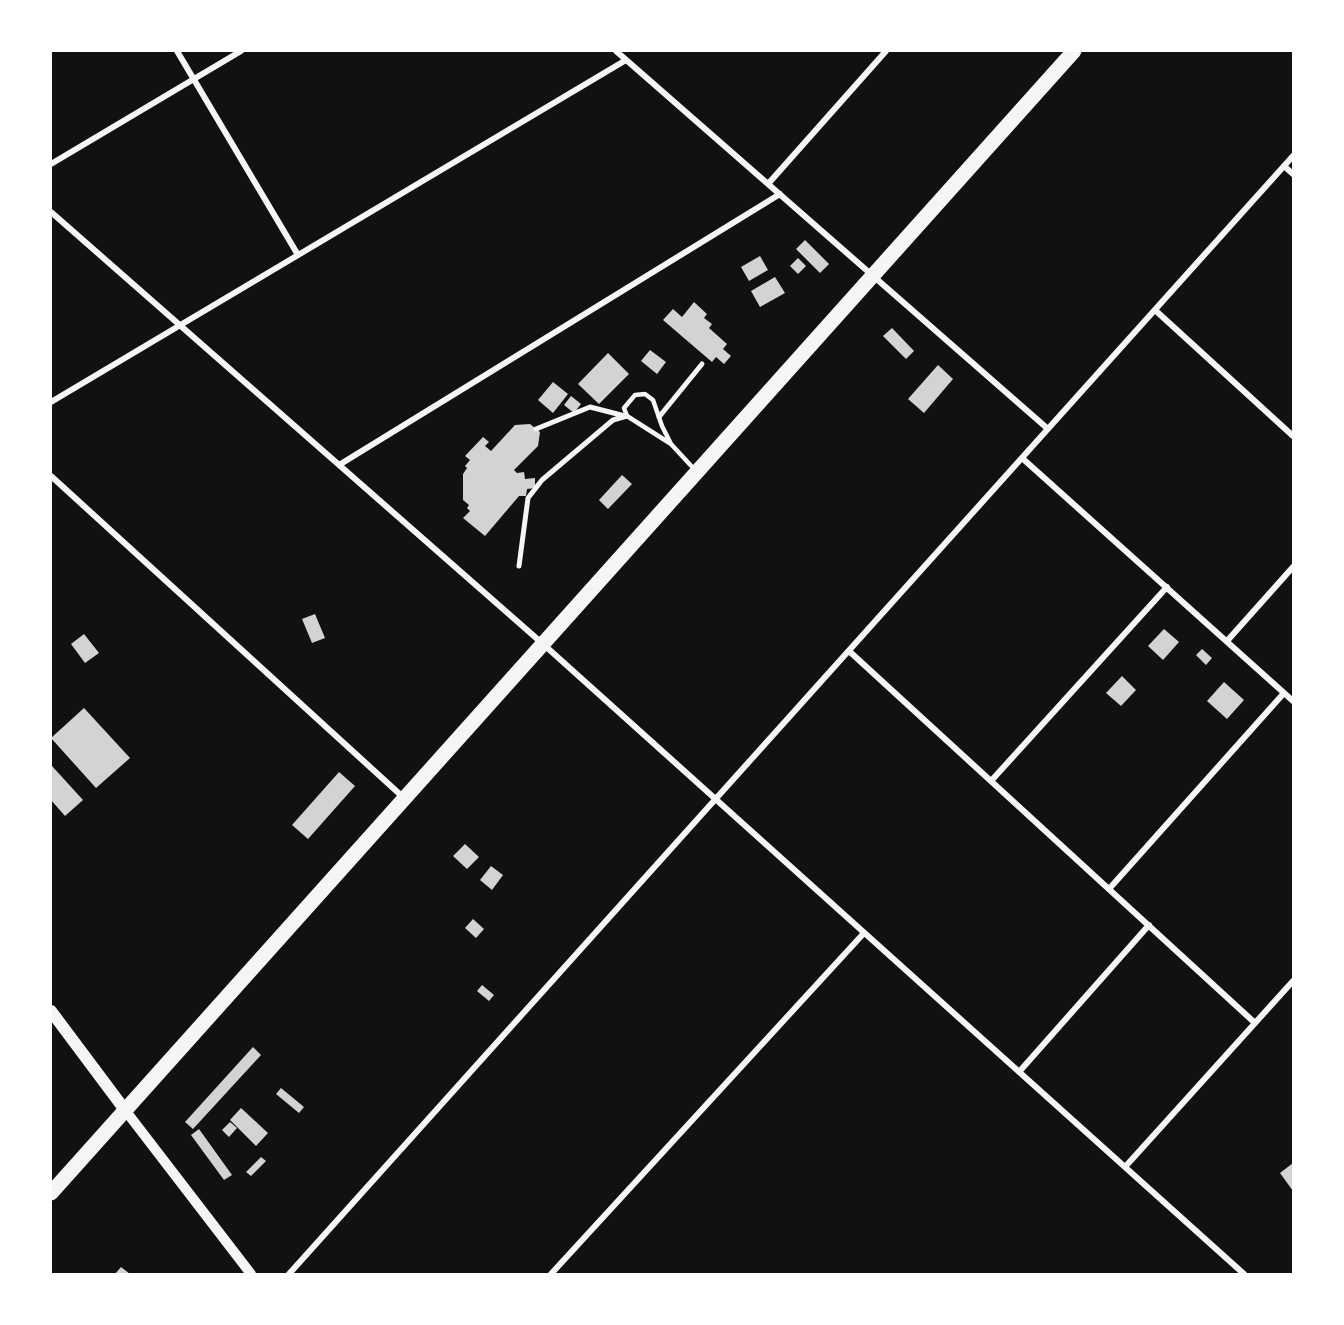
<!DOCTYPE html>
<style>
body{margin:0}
#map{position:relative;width:1344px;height:1325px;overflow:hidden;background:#111;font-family:Quicksand,sans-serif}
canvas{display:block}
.frame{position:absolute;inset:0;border:52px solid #fff;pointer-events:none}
</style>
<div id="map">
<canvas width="1344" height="1325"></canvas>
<div class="frame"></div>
</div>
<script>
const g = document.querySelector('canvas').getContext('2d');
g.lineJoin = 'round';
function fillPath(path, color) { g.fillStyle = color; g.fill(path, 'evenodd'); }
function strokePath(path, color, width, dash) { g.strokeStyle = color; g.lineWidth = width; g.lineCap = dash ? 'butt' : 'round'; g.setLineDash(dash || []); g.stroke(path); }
const building = new Path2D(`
 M805 240 829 264 820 273 796 249Z
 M760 256 768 270 749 281 741 267Z
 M798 258 806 266 798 274 790 266Z
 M775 277 785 293 760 307 751 291Z
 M694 302 707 314 704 318 712 324 709 328 727 344 723 349 731 356 724 364 716 357 712 362 663 320 673 309 682 317Z
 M892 328 914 351 906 359 883 336Z
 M650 350 666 362 657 374 641 361Z
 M608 353 629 374 599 404 578 384Z
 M938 365 953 379 924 413 908 399Z
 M553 382 568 394 553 413 538 400Z
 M571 396 581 404 574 413 564 405Z
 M530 424 540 432 538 446 514 470 517 473 524 472 525 479 535 478V488L527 489 526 496H519L485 536 463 518 470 511 467 508 469 505 463 500V474L467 468 465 466 470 460 465 456 483 437 489 442 485 446 491 451 515 425Z
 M622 475 632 484 608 509 599 500Z
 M315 614 325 638 312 643 302 619Z
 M1164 629 1179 642 1163 660 1148 646Z
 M84 634 99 653 85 663 71 644Z
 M1202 649 1212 658 1206 665 1196 655Z
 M1122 676 1136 690 1121 706 1106 693Z
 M1224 682 1244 700 1227 719 1207 701Z
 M84 708 130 758 96 788 51 738Z
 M52 766 83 800 65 816 51 800V767Z
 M339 772 355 786 308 839 292 825Z
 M465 844 479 857 467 869 453 856Z
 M491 866 503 875 492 890 480 880Z
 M473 919 484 929 476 938 465 928Z
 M482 985 494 995 489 1001 477 991Z
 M253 1047 261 1055 193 1129 185 1122Z
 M281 1088 304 1107 299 1113 276 1094Z
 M241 1108 268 1133 256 1146 230 1120Z
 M230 1122 237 1128 229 1137 222 1130Z
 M199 1129 232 1175 224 1180 191 1135Z
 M261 1157 266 1161 251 1176 246 1172Z
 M1293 1163V1191L1280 1173Z
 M121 1267 130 1274H115Z`);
const service = new Path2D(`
 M671 444 627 416 624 408 635 395 645 394 653 400 662 426 671 444 695 470`);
const pedestrian = new Path2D(`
 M659 417 702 364
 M536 429 590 407 625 416
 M519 566 528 498 542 480 613 420 627 416`);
const minor = new Path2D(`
 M177 51 298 255
 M616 51 1048 429
 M51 164 241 51
 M1284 166 1293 174
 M768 184 886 51
 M51 212 543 644 1244 1274
 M1155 310 1293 436
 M51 402 626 60
 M1022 458 1293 701
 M339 465 780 194
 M51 476 404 798
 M1227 641 1293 567
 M849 651 1255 1023
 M991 781 1167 587
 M1109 889 1284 693
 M1019 1072 1149 925
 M1125 1167 1293 981
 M289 1274 1293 156
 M551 1274 864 933`);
const tertiary = new Path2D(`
 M125 1110 251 1274`);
const secondary = new Path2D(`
 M51 1011 125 1110`);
const trunk = new Path2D(`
 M51 1193 1074 51`);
fillPath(building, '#d3d3d3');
strokePath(service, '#f5f5f5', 4.5);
strokePath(pedestrian, '#f5f5f5', 5);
strokePath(minor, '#f5f5f5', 6);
strokePath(tertiary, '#f5f5f5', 10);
strokePath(secondary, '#f5f5f5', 12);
strokePath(trunk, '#f5f5f5', 15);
</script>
